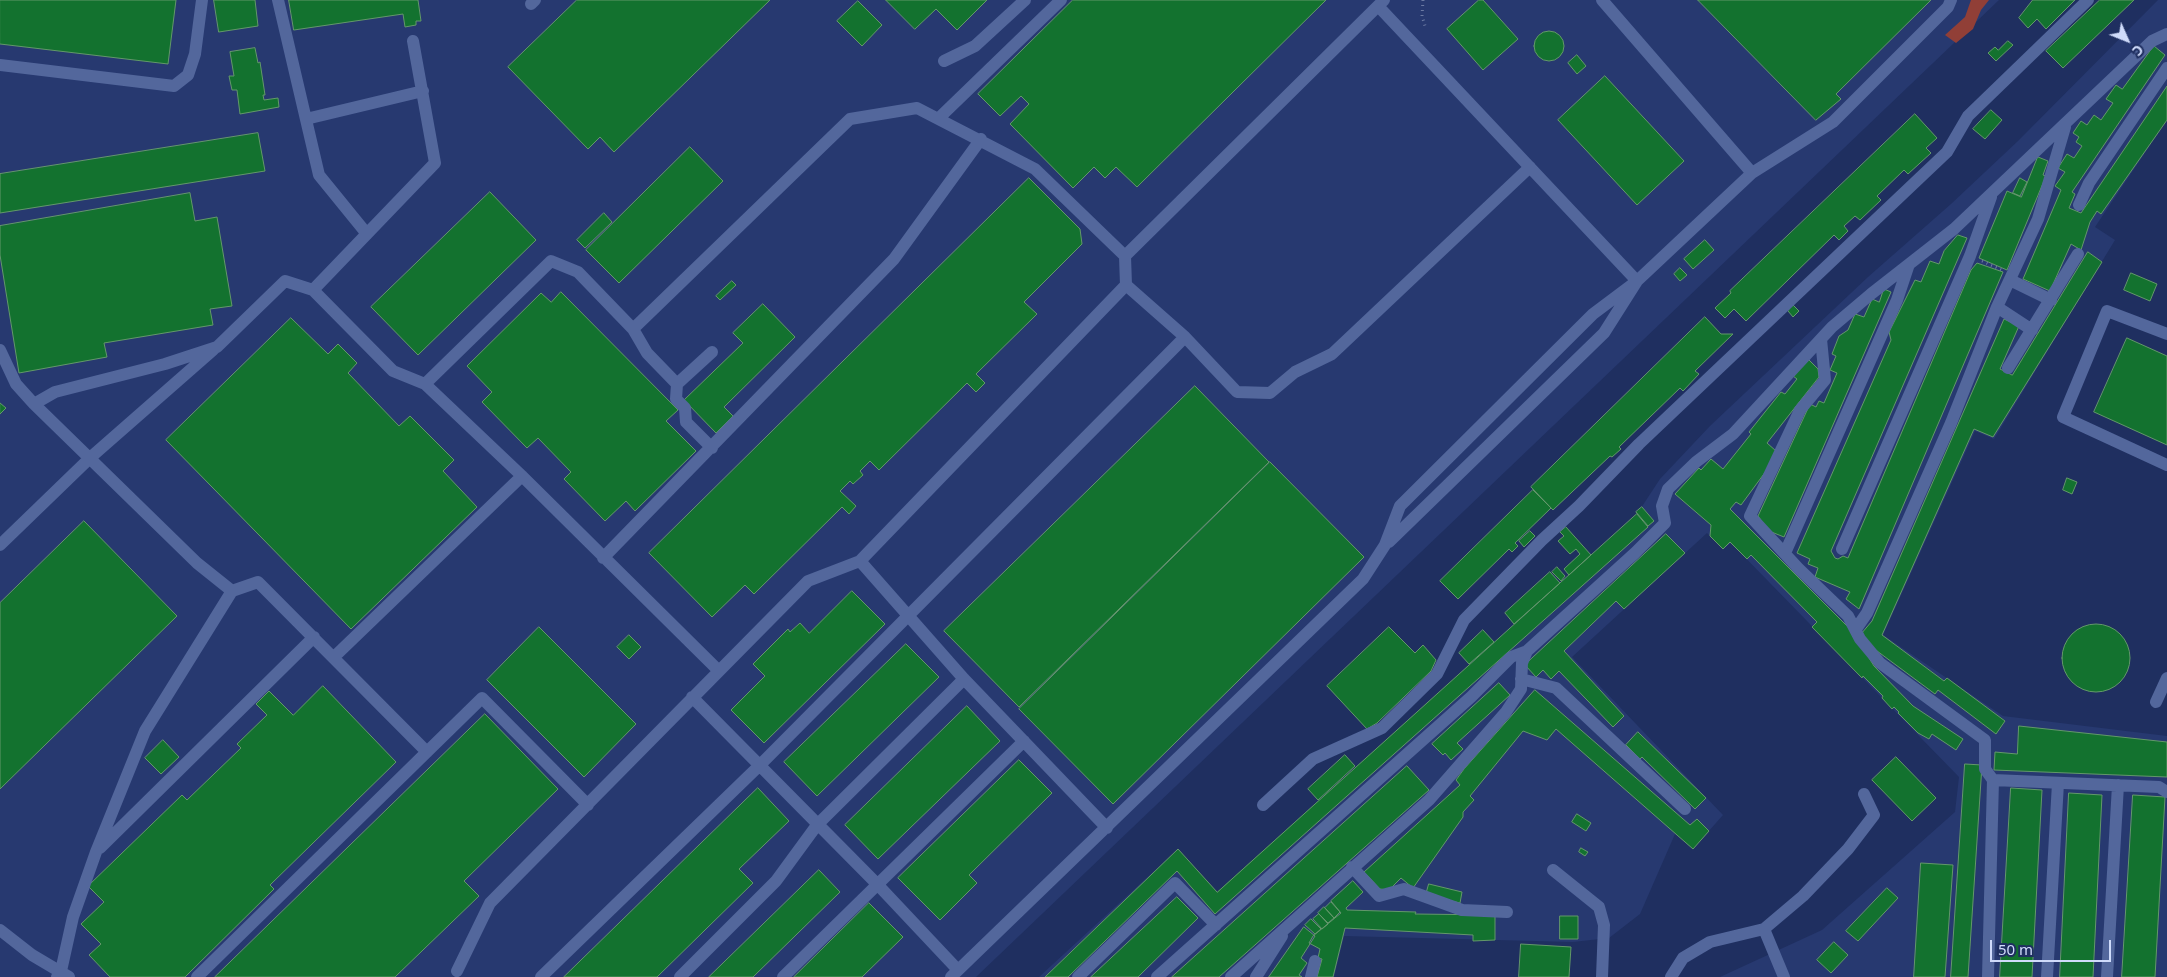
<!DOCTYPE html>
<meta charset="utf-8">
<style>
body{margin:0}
#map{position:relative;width:2167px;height:977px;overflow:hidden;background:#1f2f60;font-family:"Noto Sans",sans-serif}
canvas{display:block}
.north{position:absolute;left:2102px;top:15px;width:50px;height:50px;-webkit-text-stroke:4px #1f2f60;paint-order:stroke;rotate:134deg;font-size:14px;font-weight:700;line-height:20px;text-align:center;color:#cfdbfa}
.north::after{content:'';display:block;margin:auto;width:18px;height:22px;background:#cfdbfa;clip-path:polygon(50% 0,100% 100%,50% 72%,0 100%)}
.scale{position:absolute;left:1990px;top:940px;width:121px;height:22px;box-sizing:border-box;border:2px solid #cfdbfa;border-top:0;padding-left:6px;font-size:15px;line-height:18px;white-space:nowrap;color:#cfdbfa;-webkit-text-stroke:4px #1f2f60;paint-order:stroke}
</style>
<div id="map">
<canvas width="2167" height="977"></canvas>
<div class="north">С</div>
<div class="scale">50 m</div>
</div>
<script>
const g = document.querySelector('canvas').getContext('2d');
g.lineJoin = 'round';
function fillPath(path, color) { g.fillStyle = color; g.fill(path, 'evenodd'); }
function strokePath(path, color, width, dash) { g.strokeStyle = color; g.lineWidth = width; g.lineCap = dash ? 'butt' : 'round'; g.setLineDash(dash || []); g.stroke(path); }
const built = new Path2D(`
 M0 0H1999L976 977H0Z
 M2158 0H2167V120L2095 227 2115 240 1994 439 1975 431 1883 635 2003 716 2167 736V977H1720L1822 930 1955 812 1959 777 1731 543 1723 549 1707 533 1572 657 1723 815 1693 849 1675 834 1640 914 1609 938 1573 942 1344 936 1334 977H1039L1178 849 1217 892 1637 514 1660 479 1710 426 1868 277 1951 204 2018 141Z`);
const green = new Path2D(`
 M1971 0H1989L1981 10 1973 29 1956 43 1945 35 1965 17Z`);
const building = new Path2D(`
 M0 0H176L168 64 0 44Z
 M214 0H255L258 26 219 32Z
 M289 0H418L421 21H416V25L405 27 403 14 294 30Z
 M577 0H770L614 152 600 137 588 149 508 67Z
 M886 0H987L957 30 936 9 915 29Z
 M1073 0H1326L1137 187 1116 167 1105 178 1094 167 1073 188 1010 124 1029 104 1021 96 1000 116 978 94Z
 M1479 0H1483L1518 39 1483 70 1447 29Z
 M1698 0H1931L1836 94 1841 99 1816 120Z
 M2033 0H2075L2046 29 2037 19 2028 28 2019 18Z
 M2100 0H2134L2063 68 2046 51Z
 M858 1 882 25 862 46 837 21Z
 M1534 46a15 15 0 1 1 30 0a15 15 0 1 1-30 0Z
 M2008 41 2013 45 1996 61 1988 53 1995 47 1998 50Z
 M2154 46 2165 55 2072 192 2075 194 2069 208 2081 213 2167 86V120L2101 214 2097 211 2090 222 2081 250 2071 244 2050 291 2023 279 2061 190 2055 186 2065 172 2058 168 2067 154 2074 158 2082 146 2076 142 2079 137 2073 133 2081 121 2087 125 2094 115 2101 120 2113 103 2106 99 2116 85 2122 89Z
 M255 48 258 63 260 62 265 95H263L264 100 278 98 279 107 240 114 237 90H232L229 76H234L230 52Z
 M1577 55 1586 66 1577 74 1568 63Z
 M1605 76 1684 161 1637 205 1558 120Z
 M1991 110 2002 120 1985 139 1973 129Z
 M1915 114 1937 138 1926 148 1931 153 1908 174 1904 170 1877 196 1881 200 1860 220 1855 216 1844 226 1848 231 1839 240 1834 235 1746 321 1734 309 1725 318 1715 308 1731 293 1730 291Z
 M258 133 265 171 0 213V174Z
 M690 147 723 181 619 283 586 250Z
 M2038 157 2048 161 2043 175 2046 176 2007 270 1979 258 2007 191 2021 197Z
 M1029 178 1080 229 1082 244 1024 302 1037 314 976 374 985 383 976 392 967 383 879 470 870 461 860 471 863 475 853 484 850 481 840 491 856 506 849 514 842 507 754 594 745 585 712 617 649 553Z
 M2020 178 2027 182 2020 196 2013 193Z
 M490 192 536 240 418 355 371 307Z
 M190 193 195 221 217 217 232 306 210 309 213 325 104 343 107 357 19 373 0 255V226Z
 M604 213 612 222 585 248 577 240Z
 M1958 235 1967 238 1831 551 1835 558 1838 559 1843 556 1848 558 1971 270 1977 263 2003 272 1859 609 1846 599 1850 592 1815 577 1818 568 1808 564 1810 559 1797 553 1891 340 1889 332 1915 280 1921 282 1930 261 1939 264 1944 251Z
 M1705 240 1714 250 1693 269 1684 259Z
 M2088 252 2102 262 1993 437 1974 429 1882 635 1944 681 1947 678 2005 721 1996 734 1938 690 1935 694 1869 645 1861 634 1872 621 2004 319 2019 326 2000 369 2012 375Z
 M1680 268 1687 275 1680 281 1674 274Z
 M2131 273 2157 284 2150 301 2124 290Z
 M732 281 736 285 720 300 716 296Z
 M1884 289 1891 292 1784 537 1769 531 1758 516 1810 404 1816 407 1819 401 1824 403 1837 373 1830 370 1836 356 1832 354 1839 336 1848 330 1855 314 1864 317 1872 299 1879 302Z
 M561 292 678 410 666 421 696 451 635 511 626 501 605 521 564 479 571 472 538 438 527 448 482 402 492 392 467 366 541 293 551 302Z
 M763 304 795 337 724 407 733 416 716 433 684 400 743 343 733 333Z
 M1793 305 1799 311 1793 317 1788 311Z
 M1705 317 1721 334H1733L1695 371 1699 374 1683 391 1680 388 1619 447 1621 449 1612 457 1610 456 1553 510 1531 487Z
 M291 318 328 354 338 344 357 363 348 373 399 426 410 416 454 460 443 471 477 507 351 629 166 440Z
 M2127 338 2167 356V445L2094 412Z
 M1809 360 1818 369 1819 377 1767 443 1776 451 1769 467 1741 505 1736 502 1730 509 1853 632 1874 666 1913 706 1963 739 1956 750 1932 734 1929 739 1918 733 1898 713 1899 712 1894 707 1892 709 1882 698 1883 696 1863 676 1862 678 1812 627 1817 622 1751 555 1747 559 1730 542 1723 549 1710 536 1711 525 1675 494 1699 468 1701 470 1711 459 1723 469 1751 434 1749 432 1781 392 1785 394 1797 379 1793 376Z
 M1195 386 1269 462 1019 707 944 631Z
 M0 403 6 408 0 414Z
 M1270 462 1364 557 1113 804 1019 709Z
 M2067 478 2077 482 2072 494 2063 490Z
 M1533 490 1551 508 1515 543 1518 546 1512 552 1509 549 1458 599 1440 581Z
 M1642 507 1654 521 1648 526 1636 512Z
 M1637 514 1648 527 1215 914 1177 871 1068 977H1045L1178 849 1217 892Z
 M84 521 177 616 0 789V603Z
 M1566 527 1591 555 1569 575 1564 569 1580 554 1576 549 1570 554 1558 541 1564 536 1560 532Z
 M1530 531 1535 536 1524 547 1519 541Z
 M1666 534 1685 553 1624 609 1616 601 1564 651 1624 716 1613 727 1559 671 1551 679 1543 670 1536 677 1525 665Z
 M1557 567 1565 576 1561 581 1552 572Z
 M1550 572 1560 583 1514 624 1505 613Z
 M852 591 885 624 764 743 731 710 765 676 753 664 788 629 790 632 800 623 809 633Z
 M2062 658a34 34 0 1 1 68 0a34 34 0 1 1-68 0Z
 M539 627 636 724 584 777 487 680Z
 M1389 627 1415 653 1423 645 1436 660 1431 671 1377 723 1367 729 1327 686Z
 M1483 630 1494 642 1469 664 1459 653Z
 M629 635 641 647 629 659 617 647Z
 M906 644 939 677 817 796 784 762Z
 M1499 683 1510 695 1457 743 1463 749 1451 760 1445 753 1443 755 1432 744Z
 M323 686 396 762 270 885 274 889 185 977H110L89 955 101 944 81 924 104 902 88 886 182 795 187 800 241 748 237 744 267 715 256 704 269 691 293 715Z
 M1535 690 1690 825 1697 819 1709 831 1693 849 1556 729 1547 740 1523 731 1470 796 1474 800 1463 812V817L1413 888 1401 878 1389 890 1380 889 1364 872 1460 785 1456 780 1464 769Z
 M967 706 1000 741 878 859 845 825Z
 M485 714 558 789 464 881 479 896 395 977H215Z
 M2019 726 2167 742V777L1994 770 1995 752 2017 754Z
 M1638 732 1706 798 1695 809 1642 757 1640 759 1626 745Z
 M163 740 179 757 161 774 145 758Z
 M1345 755 1355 766 1318 800 1308 789Z
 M1896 757 1936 798 1912 821 1872 780Z
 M1019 760 1052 793 969 875 977 883 940 920 898 878Z
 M1965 764 1982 765 1968 977H1951Z
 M1407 766 1429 790 1219 977H1172Z
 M758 788 789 821 739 869 753 883 657 977H564Z
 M2011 788 2042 790 2032 977H2000Z
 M2069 793 2102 795 2093 977H2060Z
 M2133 795 2165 797 2155 977H2122Z
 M1577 814 1591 823 1586 831 1572 822Z
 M1581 848 1588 852 1585 856 1579 852Z
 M1921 863 1953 865 1945 977H1914Z
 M819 870 840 892 753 977H709Z
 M1353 881 1363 892 1346 908 1347 910 1416 912 1415 914 1495 915V940L1473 941V935L1345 928 1333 977H1317L1322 959 1318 958 1320 949 1309 943 1313 936 1341 913 1331 901Z
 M1429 884 1462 892 1460 903 1426 895Z
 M1887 888 1898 898 1858 941 1846 931Z
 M1177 897 1198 918 1138 977H1091Z
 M1331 902 1340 912 1334 918 1325 908Z
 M869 903 903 937 862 977H794Z
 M1324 907 1334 918 1328 923 1318 913Z
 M1319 914 1328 924 1322 929 1313 919Z
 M1560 916H1578V939H1560Z
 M1311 919 1321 929 1315 934 1305 925Z
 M1304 927 1315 936 1301 958 1307 963 1299 975 1302 977H1269Z
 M1834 942 1848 955 1831 973 1817 960Z
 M1521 944 1571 947 1569 977H1519Z`);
const path = new Path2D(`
 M1423 0 1422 16 1426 29
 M1982 261 2002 270`);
const minor = new Path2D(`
 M278 0 319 175 367 234
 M531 4 535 0
 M1378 6 1637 281 1604 333 1389 542
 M944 61 975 46 1025 0
 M0 65 174 86 188 75 195 54 202 0
 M939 118 1061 0
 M306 119 423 91
 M1752 173 1833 122 1948 7 1951 0
 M2079 205 2089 183 2167 68
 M2010 280 2051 300
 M1126 285 1185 337 1237 392 1270 393 1295 372 1332 354 1530 167
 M313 290 435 163 413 41
 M1997 307 2032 330
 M633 329 647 353 677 384 712 352
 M2167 334 2107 311 2063 417 2167 465
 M1821 339 1825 380 1800 410 1750 516 1798 568 1848 616 1860 639 1880 663 1985 740V769L1993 780 1988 977
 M0 350 16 384 34 404 197 563 232 591 258 582 427 752
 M2008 368 2078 254
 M425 384 551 261 578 272 633 329 850 119 917 108 1035 169 1125 256
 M677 384 676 399 685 408 686 422 712 448
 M34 404 55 392 165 364 217 347 285 281 313 290 393 371 425 384 522 476 718 670
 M0 545 91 457 213 350
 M1842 549 1970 256 1991 197
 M1785 553 1897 300 1909 264
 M603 558 894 259 981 139
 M860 561 964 679 1107 828
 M1856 629 1867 613 1951 423 1997 307 2038 219 2065 127
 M334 657 522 476
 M1521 679 1556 688 1685 809
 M692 697 878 885 958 970
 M2156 702 2167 678
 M1993 780 2159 787 2167 792
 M1263 805 1313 759 1382 728 1437 674 1464 620 1542 540 1579 506 1639 444 1947 152 1968 116 2088 0
 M100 848 314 637
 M1352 867 1379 896 1404 889 1462 910 1507 912
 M1553 870 1599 907 1604 925 1602 977
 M1764 929 1784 977
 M0 930 32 955 69 977
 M457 971 490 903 808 581 860 561 1126 285 1125 256 1384 0
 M57 977 61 971 73 917 96 852 145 731 232 591
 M197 977 482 698 588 805
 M541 977 760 765 1185 337
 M680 977 776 881 817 825 964 679
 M783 977 1024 741
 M951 977 1363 579 1385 545 1400 506 1593 314 1637 281 1752 173 1602 0
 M1078 977 1175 883 1216 925
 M1157 977 1471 697 1511 657 1527 651
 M1231 977 1429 800 1506 712 1521 689 1522 663 1527 651 1635 553 1665 523 1662 506 1668 489 1696 462 1733 434 1832 327 1871 294 1954 229 2152 41 2167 34
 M1256 977 1282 936
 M1311 977 1315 961
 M1671 977 1683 958 1710 942 1764 929 1803 896 1848 849 1874 815 1864 794
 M2047 977 2058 783
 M2107 977 2118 785`);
fillPath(built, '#273970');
fillPath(green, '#913f37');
fillPath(building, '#13722f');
strokePath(building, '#63986a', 1);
strokePath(path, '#6c7aa3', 3, [1, 4]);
strokePath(minor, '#53679c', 12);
</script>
